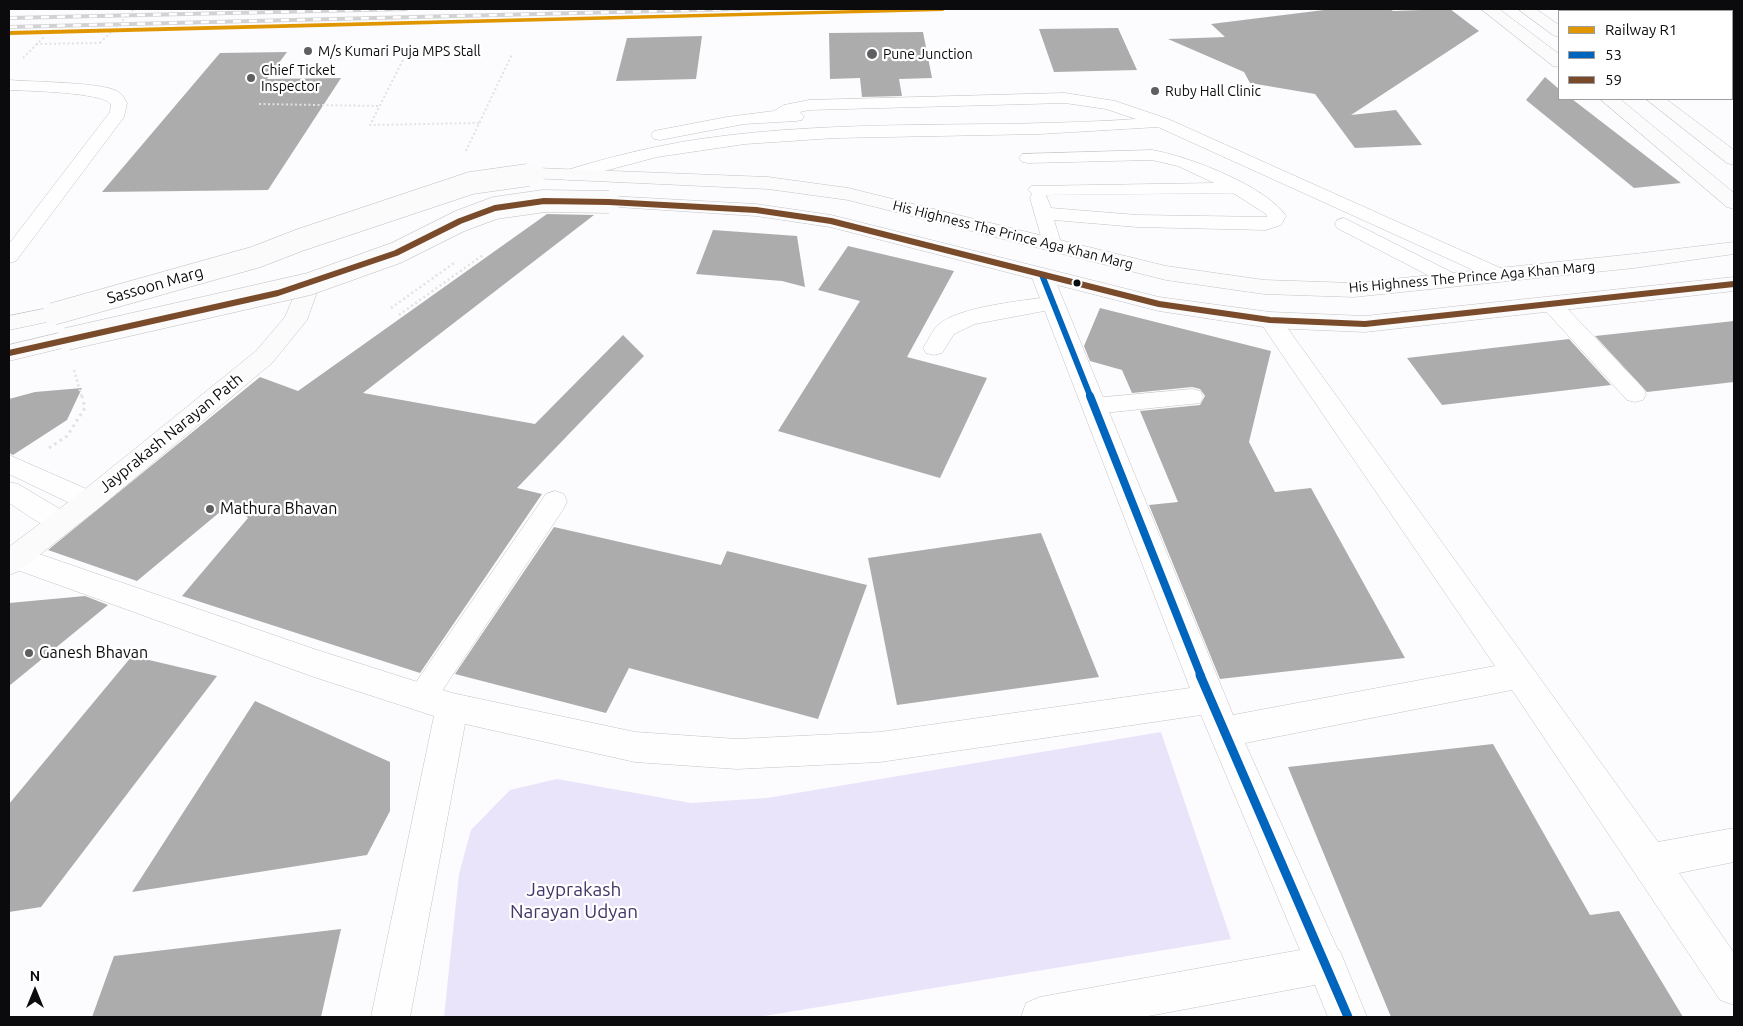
<!DOCTYPE html>
<style>
body{margin:0}
#map{position:relative;width:1743px;height:1026px;overflow:hidden;background:#fcfbfe;font-family:Ubuntu,sans-serif}
canvas{display:block}
.frame{position:absolute;inset:0;border:10px solid #0b0b0e;pointer-events:none}
.legend{position:absolute;left:1558px;top:10px;width:175px;height:90px;box-sizing:border-box;background:#fff;border:1px solid #9d9d9f;margin:0;padding:6px 9px;list-style:none;font-size:15px;color:#0b0b0e}
.legend li{display:flex;align-items:center;gap:10px;height:25px}
.legend b{width:25px;border:1px solid #9d9d9f}
.north{position:absolute;left:10px;top:966px;width:50px;height:50px;-webkit-text-stroke:4px #fff;paint-order:stroke;rotate:0deg;font-size:14px;font-weight:700;line-height:20px;text-align:center;color:#0b0b0e}
.north::after{content:'';display:block;margin:auto;width:18px;height:22px;background:#0b0b0e;clip-path:polygon(50% 0,100% 100%,50% 72%,0 100%)}
</style>
<div id="map">
<canvas width="1743" height="1026"></canvas>
<div class="frame"></div>
<ul class="legend">
<li><b style="height:6px;background:#df9601"></b>Railway R1</li>
<li><b style="height:6px;background:#0065bd"></b>53</li>
<li><b style="height:6px;background:#7a4b2a"></b>59</li>
</ul>
<div class="north">N</div>
</div>
<script>
const g = document.querySelector('canvas').getContext('2d');
g.lineJoin = 'round';
function fillPath(path, color) { g.fillStyle = color; g.fill(path, 'evenodd'); }
function strokePath(path, color, width, dash) { g.strokeStyle = color; g.lineWidth = width; g.lineCap = dash ? 'butt' : 'round'; g.setLineDash(dash || []); g.stroke(path); }
function drawText(font, color, halo, rows, align = 'center') {
  g.font = font + ' Ubuntu,sans-serif'; g.lineWidth = 4.5; g.setLineDash([]); g.textBaseline = 'middle'; g.strokeStyle = halo; g.fillStyle = color; for (const [text, x, y, turn = 0] of rows) {
    g.save(); g.translate(x, y); g.rotate((+turn || 0) * Math.PI / 180); g.textAlign = isNaN(turn) ? turn : align; if (halo) g.strokeText(text, 0, 0); g.fillText(text, 0, 0); g.restore();
  }
}
const green = new Path2D(`
 M1161 732 1231 939 758 1017H444L459 874 471 830 510 790 557 779 691 803 767 798Z`);
const building = new Path2D(`
 M1332 9H1390L1393 11 1450 9 1479 31 1351 115 1396 110 1422 145 1355 148 1315 94 1250 83 1244 72 1168 39 1225 37 1211 24Z
 M1118 28 1137 70 1054 72 1039 29Z
 M923 32 932 78 899 79 902 96 862 97 860 78 830 79 829 33Z
 M702 36 696 79 616 81 627 38Z
 M287 52 267 79 341 78 268 190 102 192 220 53Z
 M1545 77 1559 89V99H1572L1681 183 1634 188 1526 100Z
 M547 214 594 215 363 393 535 424 623 335 644 356 517 488 542 494 420 673 182 596 248 518 232 502 137 581 48 550 260 377 298 391Z
 M713 230 797 236 805 287 782 281 696 274Z
 M848 246 954 271 907 357 987 378 940 478 778 431 860 301 818 290Z
 M1100 308 1271 351 1249 442 1275 492 1311 488 1405 658 1220 679 1149 505 1178 502 1140 411 1200 405 1205 396 1200 389 1192 387 1132 393 1122 370 1090 361 1084 346Z
 M1734 321V382L1647 392 1595 336Z
 M1569 339 1611 385 1442 405 1407 358Z
 M82 388 67 420 13 455 9 453V399L35 392Z
 M554 527 721 565 727 551 867 585 818 719 629 668 606 713 455 674Z
 M1041 533 1099 677 897 705 868 558Z
 M85 596 108 605 9 686V603Z
 M132 656 217 676 41 907 9 912V804Z
 M255 701 390 762V811L367 855 132 892Z
 M1493 744 1590 915 1619 911 1683 1017H1391L1288 767Z
 M341 929 321 1017H92L114 956Z`);
const pathFar2 = new Path2D(`
 M36 44 100 43
 M405 56 370 125 479 123
 M23 58 45 36
 M259 104 379 106
 M466 151 512 54`);
const pathFar1 = new Path2D(`
 M391 308 454 263
 M399 315 483 255
 M74 370 82 398`);
const path = new Path2D(`
 M49 448 67 436 85 408 82 396`);
const lane = new Path2D(`
 M9 80C31 82 100 82 117 91 121 93 125 99 127 103L124 117 16 261 9 263V244L110 112 111 104C101 92 28 91 9 90Z
 M1065 93 1115 101 1168 119 1507 271 1510 275 1507 279 1500 281 1493 279 1158 127 1040 134 835 138 745 144 657 157 570 180 564 179 561 175 564 171C609 157 654 146 700 139 844 118 991 129 1136 119L1106 109 1065 103 809 110 800 112 804 116 802 120 796 121 744 124 660 140 654 139 651 135 654 131 727 117 774 111 784 105 809 100Z
 M1152 150C1188 156 1266 186 1286 216L1281 225 1266 230 1137 227 1054 220 1061 243 1058 247H1044L1030 198 1032 194 1028 190 1031 186 1214 183 1178 166 1152 160 1028 163 1022 162 1019 158 1022 154ZM1233 193 1266 214 1267 217 1137 215 1051 208 1046 195Z
 M1344 218 1459 276 1462 280 1459 284 1452 286 1445 284 1337 228 1335 224 1337 220Z
 M1053 296 1060 298 1063 303 1060 308 975 324 954 334 942 353 934 355 926 353 923 348C928 341 932 331 938 325 959 306 1024 301 1053 296Z
 M1551 297 1558 299 1643 388 1646 394 1643 400 1635 402 1627 400 1544 309 1541 304 1544 299Z
 M1192 389 1200 391 1203 397 1200 403 1094 414 1086 412 1083 406 1086 400 1094 398Z
 M9 455 98 494 101 501 98 508 89 511 80 508 9 474Z
 M9 482 18 484 70 515 74 522 70 529C50 535 26 513 9 503Z
 M555 491 564 494 567 501 564 508 432 706 422 710 412 706 408 697 412 688 546 494Z`);
const street = new Path2D(`
 M1042 268 1050 270 1053 275 1233 715 1495 666 1262 325 1258 320 1262 315 1270 312 1278 315 1658 842 1734 828V862L1679 873 1734 953V1005L1720 1000 1512 690 1245 743 1338 950 1340 951 1367 1017H1328L1315 985 1143 1017H1021L1026 1003 1040 997 1300 950 1201 715 880 762 737 769 635 762 465 724 410 1017H371L434 716 314 677 9 567V549L16 546 314 649 452 693 635 732 737 739 880 732 1190 688 1031 275 1034 270Z`);
const secondary = new Path2D(`
 M1481 9H1499L1559 54V67L1553 66Z
 M1518 9H1536L1559 25V37L1553 35Z
 M1600 99H1620L1734 193V209L1727 207Z
 M1646 99H1666L1734 150V165L1727 163Z
 M536 168 768 177 848 188 1166 266 1264 280 1354 283 1634 254 1734 242V254L1634 268 1354 297 1264 294 1166 280 848 200 768 189 529 178 526 174 529 170Z
 M609 196 756 204 831 215 1159 297 1270 312 1365 316 1734 277V291L1365 332 1270 328 1159 311 830 227 756 216 602 206 599 202 602 198Z
 M309 277 317 279 320 284 307 320 272 363 99 508 19 571 9 575V547L79 494 256 351 285 317 301 279Z
 M53 307 61 309 64 314 61 319 9 330V316Z
 M67 331 75 333 79 339 75 345 9 361V345Z`);
const rail = new Path2D(`
 M9 18 406 9
 M9 27 740 9`);
const pathBridge = new Path2D(`
 M100 43 134 9`);
const secondaryBridgeFar1 = new Path2D(`
 M519 176 536 174`);
const secondaryBridge = new Path2D(`
 M53 314 256 257 300 240 471 183 528 175
 M67 339 309 284 396 253 460 221 495 208 544 201 609 202`);
const bus1Far2 = new Path2D(`
 M1042 275 1091 398`);
const bus1Far1 = new Path2D(`
 M1090 396 1201 676`);
const bus1 = new Path2D(`
 M1200 675 1348 1017`);
const bus2 = new Path2D(`
 M9 353 278 293 396 253 460 221 495 208 544 201 609 202 756 210 831 221 1159 304 1270 320 1365 324 1734 284`);
const rail1 = new Path2D(`
 M894 9H946L943 11 9 35V31Z`);
const markers = [
 [308,51,5,"#5f5f62"],
 [872,54,6,"#5f5f62"],
 [251,78,5,"#5f5f62"],
 [1155,91,5,"#5f5f62"],
 [1077,283,4.5,"#0b0b0e"],
 [210,509,5,"#5f5f62"],
 [29,653,5,"#5f5f62"]
];
const farPoinames = [
 ["M/s Kumari Puja MPS Stall",318,51],
 ["Pune Junction",883,54],
 ["Chief Ticket",261,70],
 ["Inspector",261,86],
 ["Ruby Hall Clinic",1165,91]
];
const farStreetnames = [
 ["His Highness The Prince Aga Khan Marg",1013,235,14],
 ["His Highness The Prince Aga Khan Marg",1472,277,-5]
];
const streetNames = [
 ["Sassoon Marg",155,285,-16],
 ["Jayprakash Narayan Path",171,433,-39]
];
const poiNames = [
 ["Mathura Bhavan",220,509],
 ["Ganesh Bhavan",39,653]
];
const nearParknames = [
 ["Jayprakash",574,890],
 ["Narayan Udyan",574,912]
];
fillPath(green, '#e9e4f9');
fillPath(building, '#adacac');
strokePath(lane, '#c3c3c6', 1);
strokePath(street, '#c3c3c6', 1);
strokePath(secondary, '#c3c3c6', 1);
strokePath(pathFar2, '#e2e2e3', 2, [2, 2.5]);
strokePath(pathFar1, '#e2e2e3', 2.5, [2, 3]);
strokePath(path, '#e2e2e3', 3, [2.5, 4]);
fillPath(lane, '#fffeff');
fillPath(street, '#fffeff');
fillPath(secondary, '#fbfbfc');
strokePath(rail, '#d2d2d4', 4);
strokePath(rail, '#fff', 2.5, [8]);
strokePath(secondaryBridgeFar1, '#c3c3c6', 18, []);
strokePath(secondaryBridge, '#c3c3c6', 23, []);
strokePath(pathBridge, '#e2e2e3', 2, [2, 2.5]);
strokePath(secondaryBridgeFar1, '#fbfbfc', 18);
strokePath(secondaryBridge, '#fbfbfc', 22);
strokePath(bus1Far2, '#0065bd', 6);
strokePath(bus1Far1, '#0065bd', 8);
strokePath(bus1, '#0065bd', 9);
strokePath(bus2, '#7a4b2a', 6);
fillPath(rail1, '#df9601');
for (const [x, y, r, color] of markers) { const dot = new Path2D(); dot.arc(x, y, r, 0, 2 * Math.PI); g.fillStyle = color; g.fill(dot); strokePath(dot, '#fff', 2); }
drawText('14px', '#0b0b0e', '#fff', farPoinames, 'left');
drawText('14px', '#0b0b0e', '#fff', farStreetnames);
drawText('16px', '#0b0b0e', '#fff', streetNames);
drawText('16px', '#0b0b0e', '#fff', poiNames, 'left');
drawText('19px', '#433668', '#fff', nearParknames);
</script>
